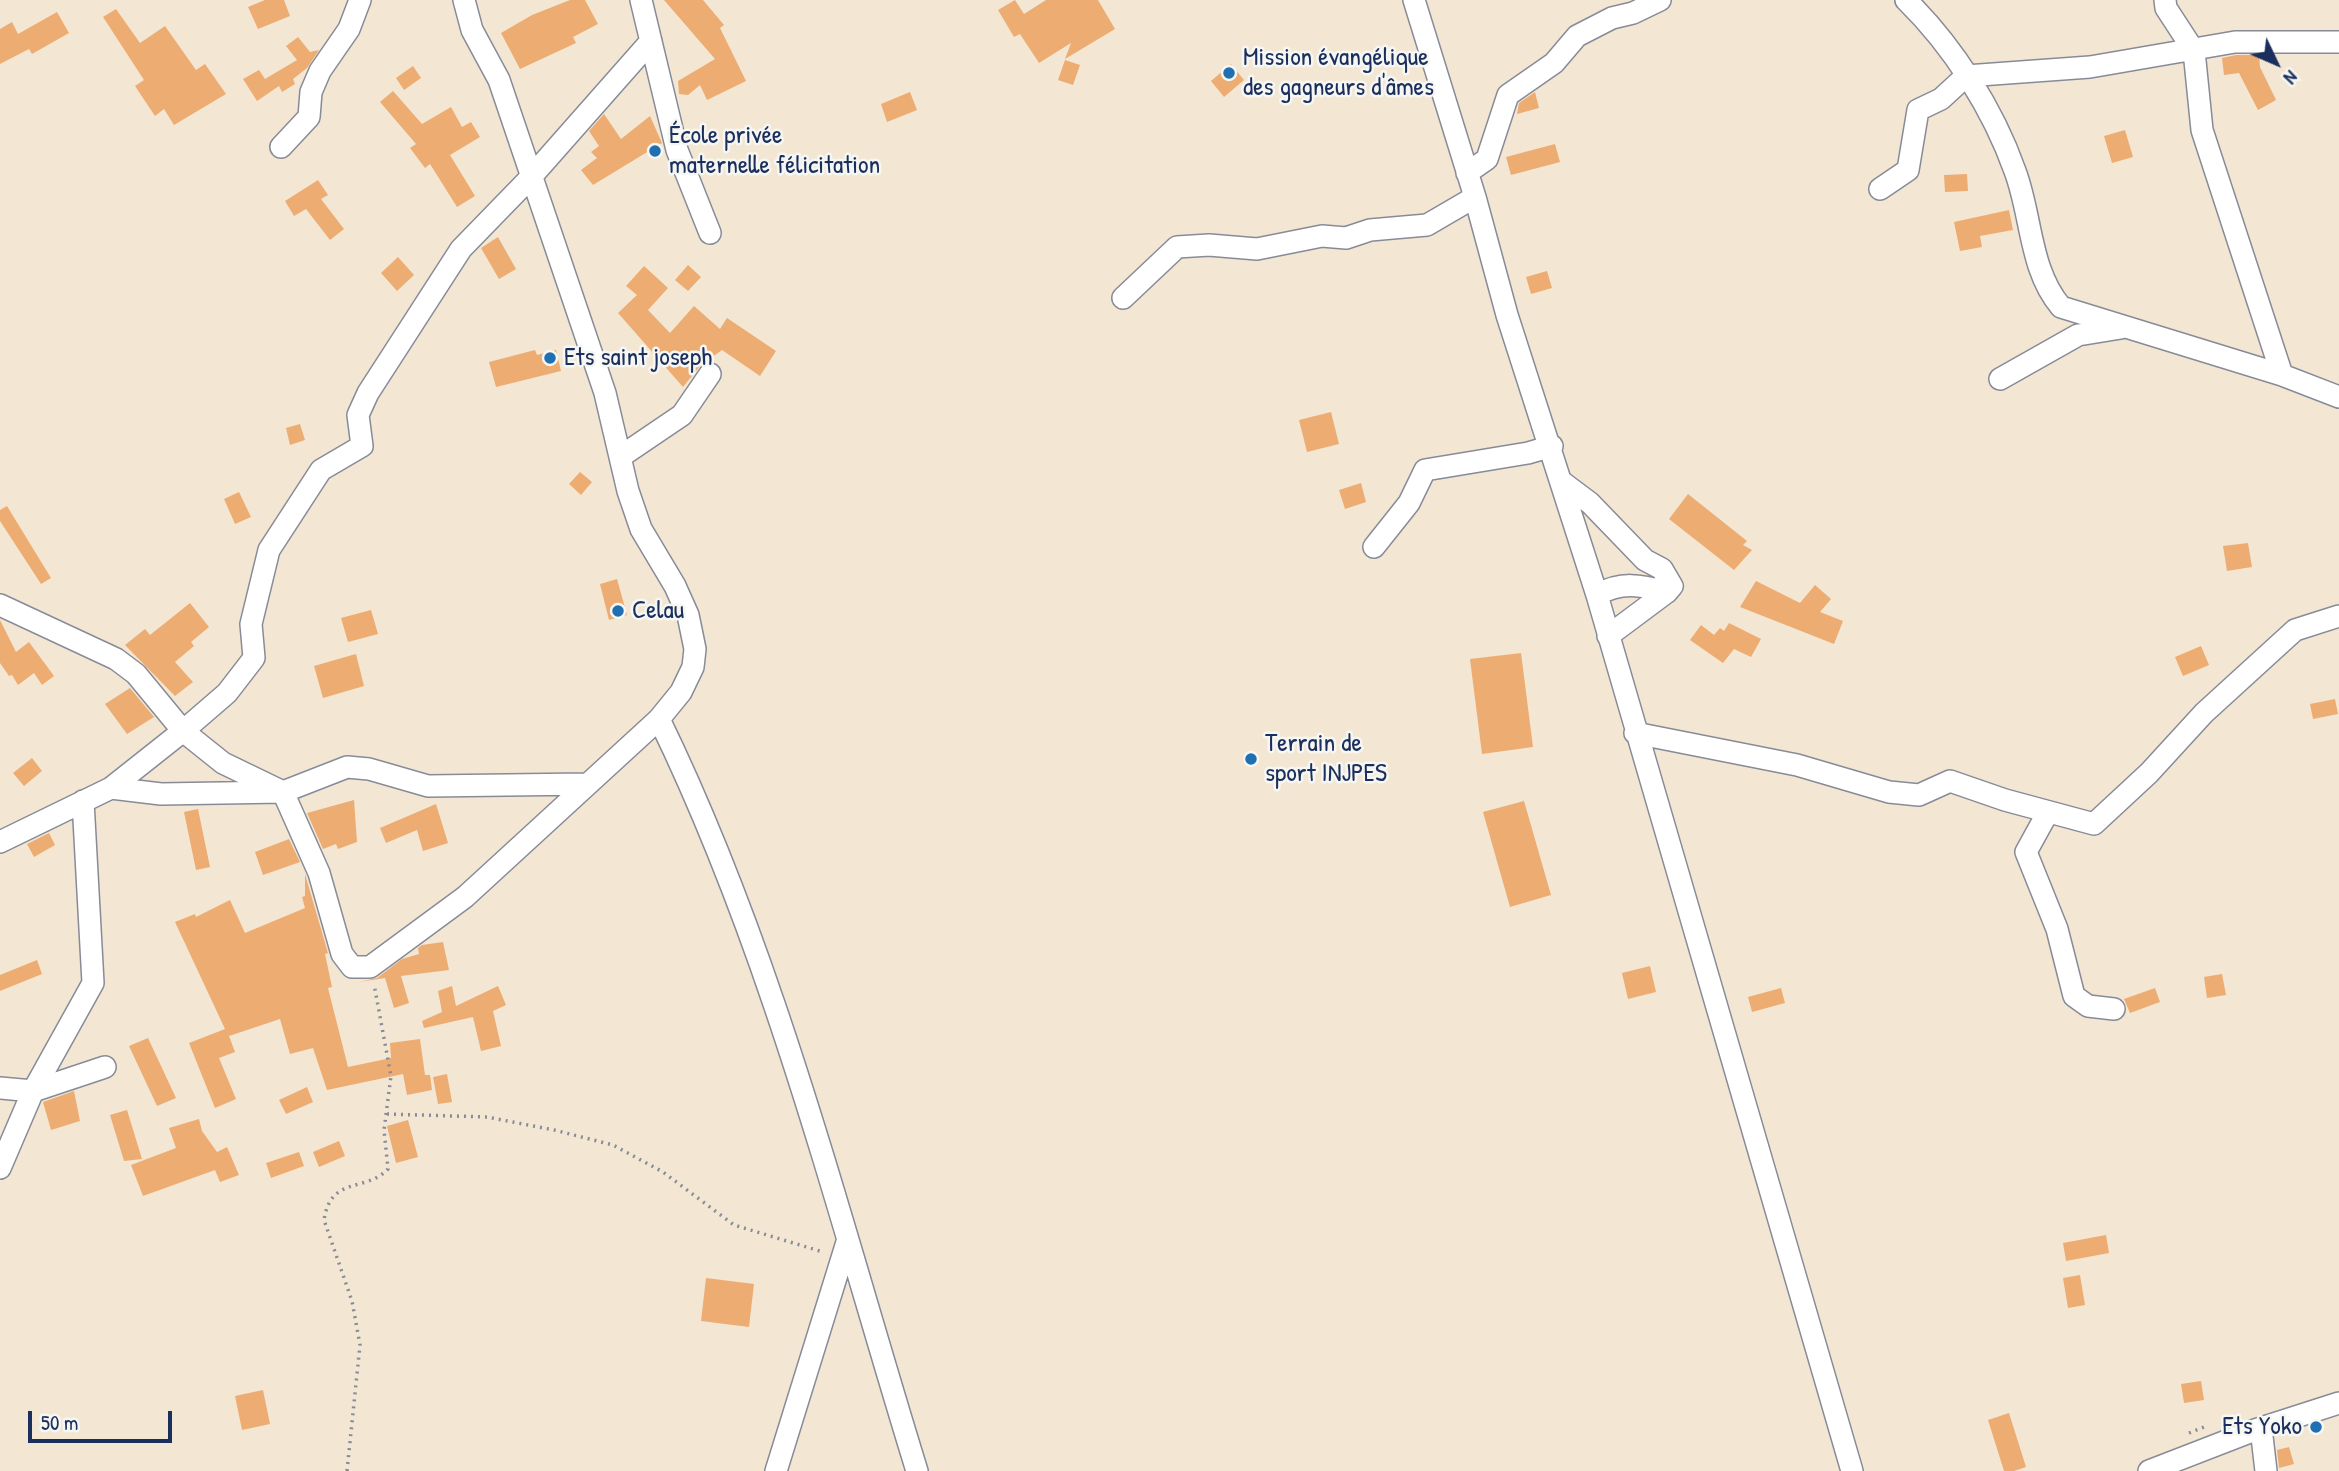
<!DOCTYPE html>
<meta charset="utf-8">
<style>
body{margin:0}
#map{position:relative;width:2339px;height:1471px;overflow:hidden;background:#f3e7d3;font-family:"Patrick Hand",sans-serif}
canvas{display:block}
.north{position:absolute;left:2241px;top:28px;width:70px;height:70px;-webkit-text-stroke:5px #f6f6f2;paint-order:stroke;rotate:134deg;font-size:19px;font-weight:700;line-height:28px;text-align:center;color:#1b2f5e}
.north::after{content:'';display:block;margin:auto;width:24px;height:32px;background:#1b2f5e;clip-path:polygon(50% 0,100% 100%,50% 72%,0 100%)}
.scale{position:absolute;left:28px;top:1411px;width:144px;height:32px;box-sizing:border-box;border:4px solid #1b2f5e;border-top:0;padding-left:9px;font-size:21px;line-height:24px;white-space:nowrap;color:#1b2f5e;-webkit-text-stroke:5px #f6f6f2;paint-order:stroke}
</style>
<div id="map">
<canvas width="2339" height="1471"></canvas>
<div class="north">N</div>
<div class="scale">50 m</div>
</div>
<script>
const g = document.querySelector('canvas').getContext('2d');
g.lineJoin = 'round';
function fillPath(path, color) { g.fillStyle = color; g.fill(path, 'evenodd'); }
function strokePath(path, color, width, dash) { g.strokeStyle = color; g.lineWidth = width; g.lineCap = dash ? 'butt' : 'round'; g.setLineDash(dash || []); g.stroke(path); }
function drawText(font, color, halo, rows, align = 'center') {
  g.font = font + ' "Patrick Hand",sans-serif'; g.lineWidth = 5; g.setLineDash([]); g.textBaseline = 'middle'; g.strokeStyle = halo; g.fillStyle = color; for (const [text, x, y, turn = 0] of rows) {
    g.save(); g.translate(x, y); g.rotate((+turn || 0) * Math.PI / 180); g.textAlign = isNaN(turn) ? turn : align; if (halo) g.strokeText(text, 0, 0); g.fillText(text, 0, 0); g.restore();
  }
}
const building = new Path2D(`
 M265 0H284L290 16 258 29 248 7Z
 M570 0H585L598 24 573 37 576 43 520 69 501 33 532 15Z
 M664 0H703L724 25 720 28 746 81 707 100 700 85 688 95 679 94 678 81 715 59Z
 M1015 0 1024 14 1046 0H1098L1115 29 1065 59 1071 43 1039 63 1020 34 1014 37 998 10Z
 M116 9 140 43 165 26 196 70 205 64 226 94 174 125 164 109 155 116 135 86 144 80 103 17Z
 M57 12 69 33 32 54 29 49 0 64V29L12 22 18 34Z
 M298 37 310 52 319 50 307 68 293 79 295 84 282 92 279 86 257 101 243 79 259 70 265 79 297 60 286 46Z
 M2236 55H2259L2260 67 2276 100 2258 110 2239 73 2224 75 2222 58Z
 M1065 60 1080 65 1073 85 1058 80Z
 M1231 64 1244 80 1224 97 1211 81Z
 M413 66 421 78 404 90 396 78Z
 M393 91 422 124 451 107 462 127 471 122 480 137 450 155 475 196 457 207 430 164 425 168 410 148 416 144 380 102Z
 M910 92 917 110 887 122 881 104Z
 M1535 92 1539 108 1517 114 1519 103Z
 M604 114 621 139 650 116 662 143 593 185 581 170 597 158 591 152 599 146 589 131Z
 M2125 130 2133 157 2112 163 2104 136Z
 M1555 144 1560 162 1511 175 1506 157Z
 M1967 174 1968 191 1945 192 1944 175Z
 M318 180 328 195 321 199 344 229 330 240 306 209 294 216 285 201Z
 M2009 210 2013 230 1980 236 1982 247 1960 251 1954 222Z
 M498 237 516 269 499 279 481 248Z
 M398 257 414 275 397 291 381 273Z
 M688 265 701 277 688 291 675 280Z
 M644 266 668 288 648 310 670 333 694 306 720 329 727 318 776 351 760 376 722 350 700 366 683 387 618 313 637 295 626 286Z
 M1547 271 1552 288 1531 294 1526 277Z
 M535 350 537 355 556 350 561 371 496 387 489 362Z
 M1331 412 1339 444 1307 452 1299 420Z
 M300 424 305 440 290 445 286 428Z
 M580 472 592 482 581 495 569 484Z
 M1361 483 1366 502 1345 509 1339 490Z
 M239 492 251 517 235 524 224 499Z
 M1688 494 1747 541 1743 545 1752 550 1734 570 1669 519Z
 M7 506 51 578 41 584 0 521V510Z
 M2248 543 2252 567 2227 571 2223 546Z
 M617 579 627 615 609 620 600 584Z
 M1756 581 1800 603 1815 585 1831 599 1820 612 1843 621 1834 644 1740 607Z
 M190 603 209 627 191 642 194 646 175 662 193 682 175 696 125 645 145 629 150 635Z
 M371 610 378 634 348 642 341 618Z
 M0 620 16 652 29 642 54 676 42 685 34 673 18 685 12 675 9 676 0 663Z
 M1729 623 1761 639 1751 657 1734 649 1723 663 1690 640 1701 625 1714 635 1720 628 1724 631Z
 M2201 646 2209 665 2183 676 2175 657Z
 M1521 653 1533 747 1482 754 1470 659Z
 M356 654 364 686 323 698 314 666Z
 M130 688 154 717 127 734 105 704Z
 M2335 699 2338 714 2313 719 2310 704Z
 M32 758 42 771 24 786 13 773Z
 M354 800 357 842 338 849 336 844 323 849 307 813Z
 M1524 801 1551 895 1510 907 1483 812Z
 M436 804 448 843 423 851 417 830 386 843 380 828Z
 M198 809 210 867 196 870 184 812Z
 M49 833 55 845 34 857 27 844Z
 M289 839 300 862 263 875 255 852Z
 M305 874 328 953 325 954 332 987 328 988 348 1067 391 1058 390 1043 420 1039 425 1075H430L432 1090 407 1095 403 1074 327 1090 313 1048 290 1054 280 1019 229 1036 235 1052 219 1058 236 1099 215 1108 189 1043 225 1029 175 922 195 914 196 917 230 900 245 933 305 908 302 897 305 896Z
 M443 942 449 970 401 976 409 1003 394 1008 385 978 359 982 377 978 402 959 419 954 418 948 422 945Z
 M37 960 42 974 0 991V975Z
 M1650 966 1656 992 1628 999 1622 973Z
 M2222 974 2226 995 2207 998 2204 977Z
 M452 986 456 1006 498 986 506 1005 493 1011 501 1046 481 1051 473 1017 424 1028 422 1021 442 1012 438 991Z
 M1781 988 1785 1003 1752 1012 1748 997Z
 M2155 988 2160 1002 2130 1013 2124 999Z
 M148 1038 176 1098 157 1106 129 1046Z
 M447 1074 452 1102 438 1104 433 1077Z
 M307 1087 313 1102 286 1114 279 1100Z
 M74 1091 80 1121 51 1130 43 1102Z
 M127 1110 142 1159 124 1161 110 1115Z
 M199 1119 202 1131 217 1152 227 1147 239 1175 220 1182 215 1170 143 1196 131 1165 176 1148 169 1128Z
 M408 1120 418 1157 396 1163 387 1126Z
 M339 1141 345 1156 319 1167 313 1152Z
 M299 1152 304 1166 271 1178 266 1163Z
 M2106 1235 2109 1253 2066 1261 2063 1243Z
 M2080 1275 2085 1305 2068 1308 2063 1278Z
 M706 1278 754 1284 749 1327 701 1321Z
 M2201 1381 2204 1400 2184 1403 2181 1384Z
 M263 1390 270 1424 242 1430 235 1396Z
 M2009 1413 2026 1467 2014 1471H2004L1988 1420Z
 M2289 1447 2294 1464 2279 1468 2277 1450Z`);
const path = new Path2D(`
 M387 1114 487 1117 554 1130 613 1145 663 1172 734 1225 823 1252
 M2189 1433 2204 1427
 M347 1471 360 1345 352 1301 324 1220C331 1175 365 1193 388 1169L384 1130 391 1076 374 984`);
const minor = new Path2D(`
 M641 0 677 150 710 233
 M1414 0 1475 197 1507 315 1597 595 1852 1471
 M1906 0C1953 46 1993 109 2015 171 2032 216 2029 269 2061 307L2282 375 2339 397
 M2165 0 2166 8 2194 51 2202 130 2282 375
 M281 147 309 117 311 92 320 71 349 29 360 0
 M1467 173 1487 159 1508 95 1554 63 1577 36 1612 18 1633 13 1660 0
 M1880 189 1908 170 1918 110 1941 99 1966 76 2090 67 2235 42H2339
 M1123 298 1177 247 1209 245 1257 249 1322 236 1346 238 1370 230 1427 225 1475 197
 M2000 379 2078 335 2121 328
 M620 457 682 415 710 374
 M1562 482 1590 503 1645 560 1662 569 1672 586 1667 592C1641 585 1621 581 1597 595
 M1374 547 1409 503 1425 470 1528 453 1552 446
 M0 605 116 659 136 674 183 731 111 788 0 842
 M1608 636 1667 592
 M659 719C775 957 839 1219 917 1471
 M1635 733 1797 765 1889 792 1919 795 1950 781 2005 800 2094 824 2149 773 2204 713 2295 630 2339 616
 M586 784 428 786 369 769 347 767 283 792 223 763 183 731 227 693 254 658 251 624 269 550 321 470 362 446 358 415 368 393 461 249 531 177 651 41
 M111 788 161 794 283 792 319 873 342 954 352 967H370L465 897 659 719 681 692 693 667 695 649 688 615 675 586 641 529 628 491 605 393 499 80 472 30 464 0
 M2048 812 2026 852 2057 929 2074 996 2088 1006 2114 1009
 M0 1088 33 1091 105 1067
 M0 1168 33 1091 93 983 83 801
 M2261 1428 2266 1471
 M776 1471 847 1242
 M2149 1471 2255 1430 2339 1403`);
const markers = [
 [1229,73,7,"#1f6fb2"],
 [655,151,7,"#1f6fb2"],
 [550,358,7,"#1f6fb2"],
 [618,611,7,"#1f6fb2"],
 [1251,759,7,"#1f6fb2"],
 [2316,1427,7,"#1f6fb2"]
];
const poiNames = [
 ["Mission évangélique",1243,58],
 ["des gagneurs d'âmes",1243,88],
 ["École privée",669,136],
 ["maternelle félicitation",669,166],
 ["Ets saint joseph",564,358],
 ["Celau",632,611],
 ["Terrain de",1265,744],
 ["sport INJPES",1265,774],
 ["Ets Yoko",2302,1427,"right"]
];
fillPath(building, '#edac72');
strokePath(minor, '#878b98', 24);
strokePath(path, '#878b98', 3.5, [2, 5]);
strokePath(minor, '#fff', 21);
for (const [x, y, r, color] of markers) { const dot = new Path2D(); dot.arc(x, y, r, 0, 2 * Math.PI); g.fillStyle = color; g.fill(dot); strokePath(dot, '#f6f6f2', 2.5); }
drawText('26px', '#1b2f5e', '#f6f6f2', poiNames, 'left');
</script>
